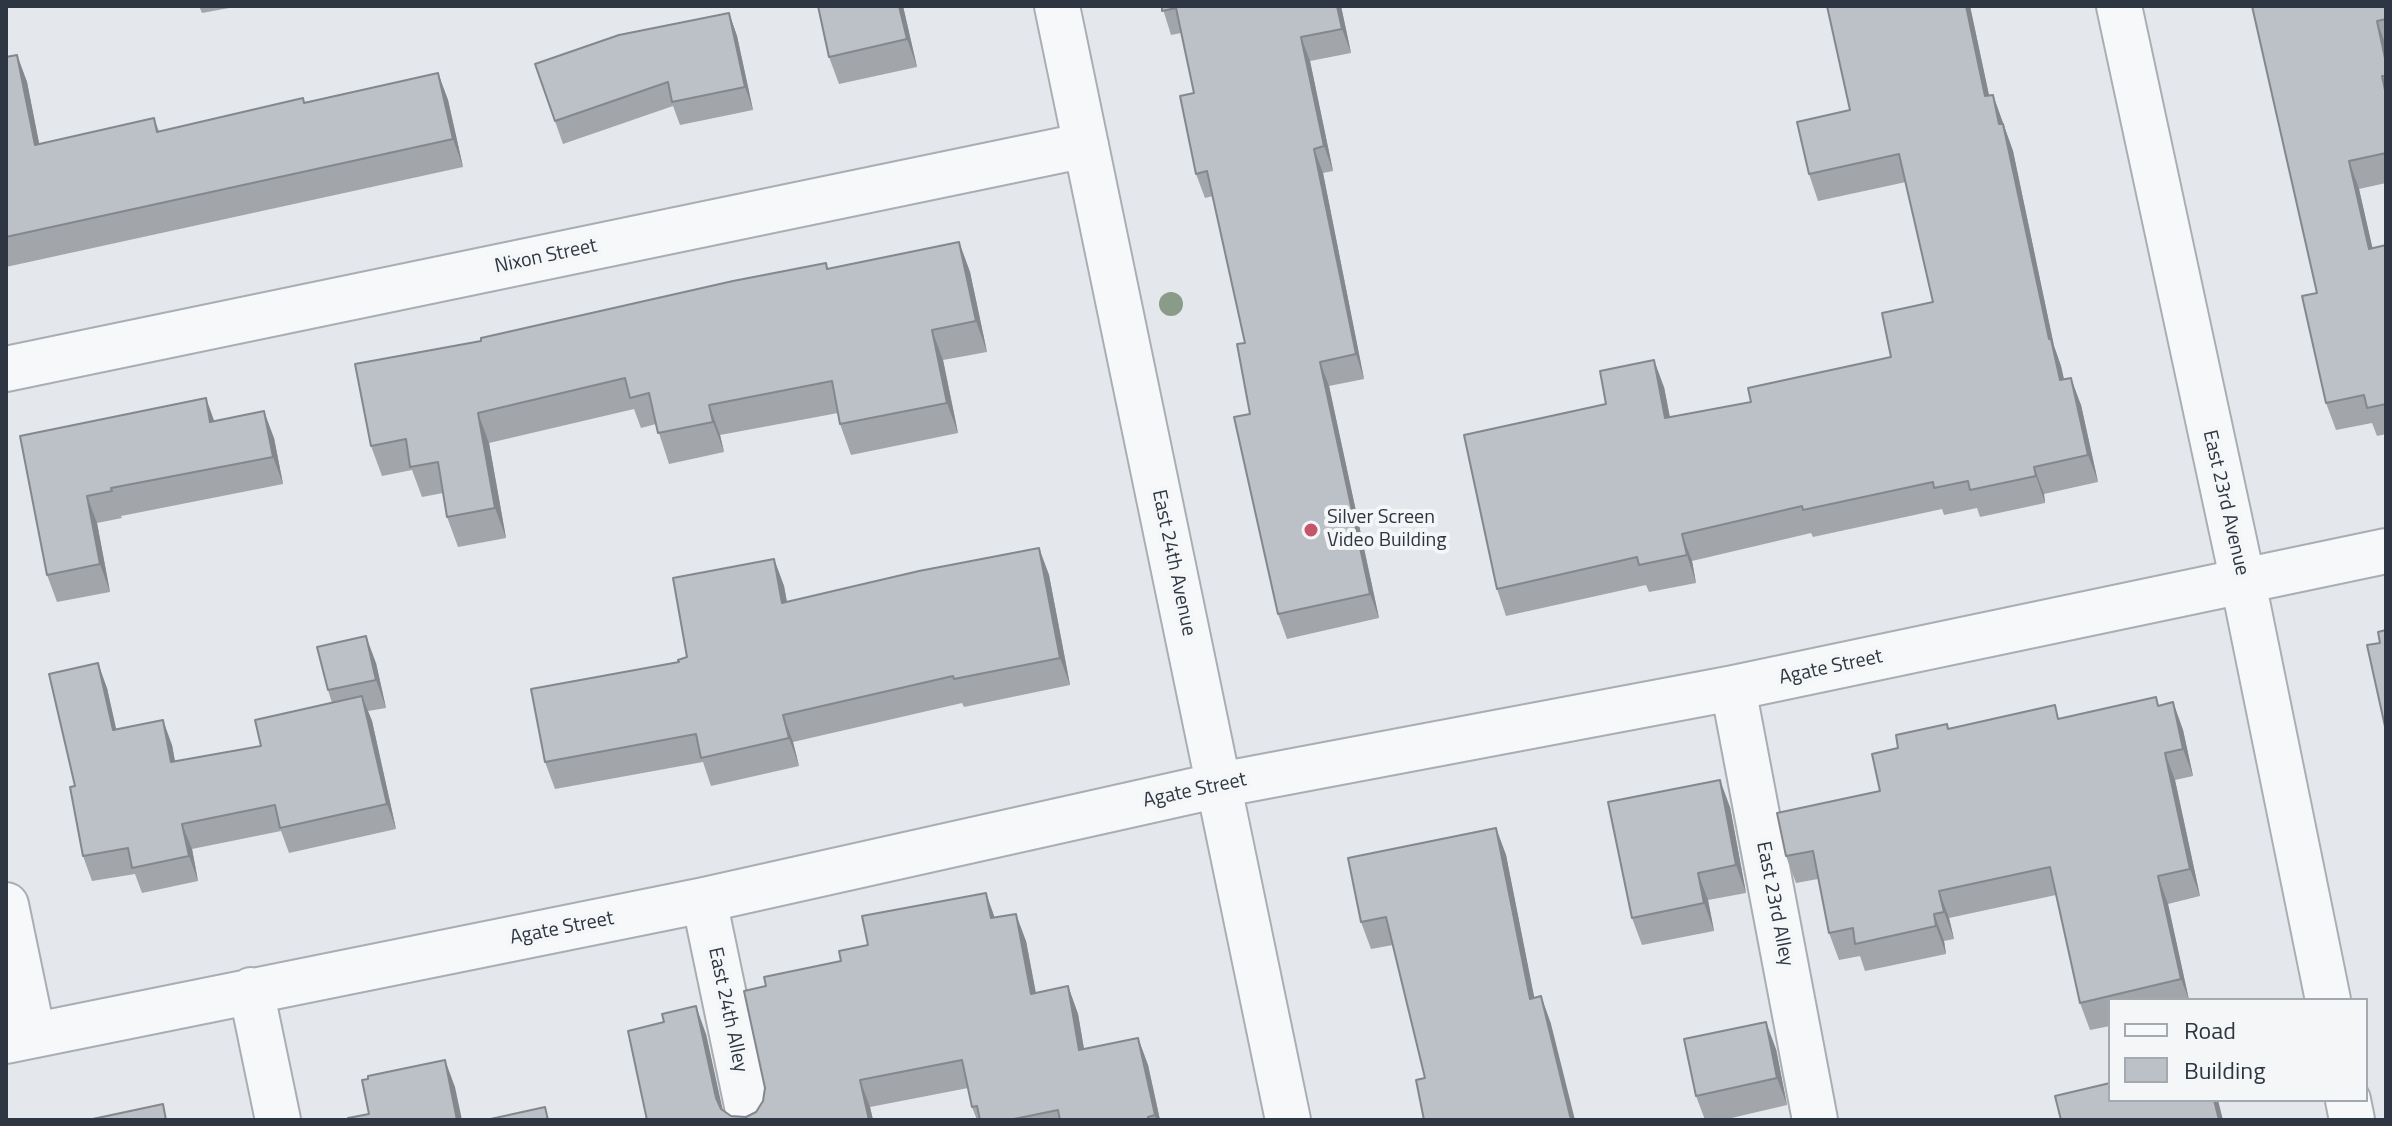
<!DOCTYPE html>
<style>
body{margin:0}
#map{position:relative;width:2392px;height:1126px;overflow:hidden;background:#e4e7eb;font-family:"Titillium Web",sans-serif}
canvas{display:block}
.frame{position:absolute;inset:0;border:8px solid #2d3642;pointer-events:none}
.legend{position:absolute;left:2108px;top:998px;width:260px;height:104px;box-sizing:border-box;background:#f4f6f8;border:2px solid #a4a9af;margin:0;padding:10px 14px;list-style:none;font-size:24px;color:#2d3642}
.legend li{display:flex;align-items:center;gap:16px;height:40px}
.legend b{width:40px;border:2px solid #a4a9af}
</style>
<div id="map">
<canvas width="2392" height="1126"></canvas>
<div class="frame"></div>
<ul class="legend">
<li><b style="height:10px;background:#f7f8f9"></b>Road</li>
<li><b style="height:22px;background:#bcc1c7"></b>Building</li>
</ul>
</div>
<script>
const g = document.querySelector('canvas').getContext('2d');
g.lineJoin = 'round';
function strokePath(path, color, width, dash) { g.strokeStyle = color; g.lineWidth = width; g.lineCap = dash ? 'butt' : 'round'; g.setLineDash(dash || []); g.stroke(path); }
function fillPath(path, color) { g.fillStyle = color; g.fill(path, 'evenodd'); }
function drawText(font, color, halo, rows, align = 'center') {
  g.font = font + ' "Titillium Web",sans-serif'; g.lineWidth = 8; g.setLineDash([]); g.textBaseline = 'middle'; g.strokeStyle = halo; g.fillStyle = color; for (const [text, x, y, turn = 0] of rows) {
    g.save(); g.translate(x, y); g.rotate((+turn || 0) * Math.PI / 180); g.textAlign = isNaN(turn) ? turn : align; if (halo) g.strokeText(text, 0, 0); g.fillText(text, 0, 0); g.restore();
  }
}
const minor = new Path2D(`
 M1057 6 1288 1120
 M2119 6 2243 582 2328 1000
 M6 369 1086 145
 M1733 688 1815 1120
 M704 900 750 1120
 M6 905 33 1035
 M251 990 278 1120
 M6 1041 704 900 1219 785 1733 688 2386 551
 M2348 1100 2352 1120`);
const trees = [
 [1171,304]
];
const wall = new Path2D(`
 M199 6H240L202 13Z
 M903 6 917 67 839 84 829 57Z
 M1162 6H1341L1351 53 1310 61 1333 171 1323 173 1364 379 1329 386 1379 618 1287 639 1278 614 1250 414 1245 343 1213 196 1205 198 1196 174 1194 93 1181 33 1171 35Z
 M1970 6 1989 96 1993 95 2013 151 2054 346 2061 366 2064 379 2081 405 2098 482 2044 494 2045 503 1980 517 1977 508 1944 515 1942 509 1813 537 1811 533 1692 561 1696 583 1649 592 1646 585 1506 616 1497 589 1606 404 1664 387 1670 417 1751 402 1891 357 1933 302 1906 182 1818 201 1809 174 1850 110Z
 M2252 6H2386V183L2359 189 2372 248 2386 245V434L2377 436 2372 423 2336 430 2326 403 2317 293Z
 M729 13 737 36 753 110 680 125 673 106 563 144 535 64Z
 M17 55 27 82 39 144 154 118 159 131 305 102 438 73 448 100 463 167 6 267V57Z
 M959 242 970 272 987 352 943 360 958 433 851 455 840 424 838 413 720 435 724 452 669 464 656 424 641 428 634 409 489 443 506 538 458 547 447 517 443 493 422 497 412 470 382 476 371 446 481 341Z
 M214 421 274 438 283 484 121 516 122 518 97 523 110 592 57 602 47 575 20 436Z
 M1039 548 1049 575 1070 685 964 707 962 703 793 742 799 766 711 786 703 762 555 789 545 762 679 662 687 657 774 559 784 586 787 602Z
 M376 663 386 708 368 711 372 721 396 829 289 853 281 831 192 849 198 881 142 893 135 874 92 881 83 856 75 786 107 688 116 730 172 745 175 762 261 746 332 703 328 690Z
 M2156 697 2159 706 2173 702 2183 730 2193 776 2175 780 2200 896 2168 904 2189 1000H2110V1026L2090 1030 2080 1003 2056 895 1949 918 1954 939 1944 941 1946 954 1865 971 1860 956 1839 960 1829 933 1818 879 1796 883 1786 856 1880 791 1948 729 2060 719Z
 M1730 807 1746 893 1708 900 1714 931 1642 945 1632 918Z
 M1496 828 1506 855 1534 998 1541 996 1551 1024 1425 1078 1393 945 1371 949 1361 922Z
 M994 918 1026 941 1036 993 1068 986 1078 1014 1084 1049 1138 1038 1148 1065 1160 1120H977L972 1107 968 1088 870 1107 873 1120H647L706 1034 722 1110 731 1116 746 1117 756 1112 763 1101 765 1088 766 986 841 961 868 945Z
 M1776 1049 1787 1105 1723 1120H1705L1696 1096Z`);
const shadedWall = new Path2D(`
 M899 6H903L917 67 907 39Z
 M1337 6H1341L1351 53 1342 29Z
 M1966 6H1970L1995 123 1985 96Z
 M729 13 737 36 753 110 745 87Z
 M2377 21 2386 46V63Z
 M1301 37 1310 61 1333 171 1324 146Z
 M17 55 27 82 45 173 35 145Z
 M438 73 448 100 463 167 453 139Z
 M1993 95 2013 151 2054 346 2061 366 2070 407 2060 380 2049 339Z
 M1314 149 1323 173 1364 379 1356 354Z
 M2349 161 2359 189 2379 276 2369 249Z
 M959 242 970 272 987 352 976 321Z
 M932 330 943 360 958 433 947 403Z
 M1654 360 1664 387 1675 445 1665 418Z
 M1320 362 1329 386 1379 618 1370 594Z
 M2071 378 2081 405 2098 482 2088 455Z
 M206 398 216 426 210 422Z
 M709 405 720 435 724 452 713 422Z
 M264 411 274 438 283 484 273 457Z
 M478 413 489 443 506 538 495 508Z
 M2034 467 2044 494 2045 503 2036 476Z
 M87 496 97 523 110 592 100 564Z
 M1682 534 1692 561 1696 583 1687 555Z
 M1039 548 1049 575 1070 685 1060 658Z
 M774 559 784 586 792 630 782 603Z
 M366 636 376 663 386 708 376 680Z
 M98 663 107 688 122 755 113 730Z
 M362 696 372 721 396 829 387 804Z
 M2173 702 2183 730 2193 776 2183 749Z
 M783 715 793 742 799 766 789 738Z
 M163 720 172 745 180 788 171 762Z
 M2165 753 2175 780 2200 896 2190 869Z
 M1720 780 1730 807 1746 893 1736 865Z
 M182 824 192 849 198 881 189 856Z
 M1496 828 1506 855 1540 1026 1530 999Z
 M1698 873 1708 900 1714 931 1704 903Z
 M2158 876 2168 904 2189 1000 2181 979Z
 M1939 891 1949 918 1954 939 1944 912Z
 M986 893 996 921 991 918Z
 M1016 914 1026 941 1041 1021 1031 994Z
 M1934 914 1944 941 1946 954 1936 926Z
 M1068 986 1078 1014 1089 1078 1079 1050Z
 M1541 996 1551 1024 1575 1120H1571Z
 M696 1006 706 1034 725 1120 716 1098Z
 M1766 1022 1776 1049 1787 1105 1777 1078Z
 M1138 1038 1148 1065 1160 1120H1156L1155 1115Z
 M445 1060 455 1087 462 1120H457Z
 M860 1080 870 1107 873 1120H869Z
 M2214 1100H2218L2223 1120H2219Z`);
const building = new Path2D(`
 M818 6H899L907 39 829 57Z
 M1162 6H1337L1342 29 1301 37 1324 146 1314 149 1356 354 1320 362 1370 594 1278 614 1234 417 1250 414 1237 344 1245 343 1207 171 1196 174 1180 96 1194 93 1176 8 1162 11Z
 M1827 6H1966L1985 96 1993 95 1999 124H2003L2049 339H2051L2060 380 2071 378 2088 455 2034 467 2036 476 1970 490 1968 481 1934 488 1933 482 1803 510 1802 506 1682 534 1687 555 1639 565 1637 557 1497 589 1464 435 1606 404 1600 371 1654 360 1665 418 1751 402 1748 388 1891 357 1882 313 1933 302 1899 154 1809 174 1797 122 1850 110Z
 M2252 6H2386V19L2377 21 2386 63V76H2382L2386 95V153L2349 161 2369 249 2386 245V404L2367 408 2364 395 2326 403 2302 296 2317 293Z
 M729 13 745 87 672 102 668 82 555 121 535 64 619 35Z
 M17 55 35 145 154 118 157 132 303 98 304 103 438 73 453 139 6 237V57Z
 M959 242 976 321 932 330 947 403 840 424 832 381 709 405 713 422 658 433 649 393 630 398 625 378 478 413 495 508 447 517 438 462 410 467 406 439 371 446 355 364 481 341V338L733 281 826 263 827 269Z
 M206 398 210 422 264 411 273 457 111 488 112 491 87 496 100 564 47 575 20 436Z
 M1039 548 1060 658 954 679 953 676 783 715 789 738 701 758 696 734 545 762 531 689 679 662 678 660 687 657 673 578 774 559 782 603 919 571Z
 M2386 630V731L2367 645 2380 643 2378 632Z
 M366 636 376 680 328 690 317 647Z
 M98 663 113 730 163 720 171 762 261 746 255 720 362 696 387 804 280 828 275 805 182 824 189 856 132 868 128 848 83 856 70 787 75 786 49 674Z
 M2156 697 2158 706 2173 702 2183 749 2165 753 2190 869 2158 876 2181 979 2080 1003 2050 867 1939 891 1944 912 1934 914 1936 926 1855 944 1853 928 1829 933 1813 851 1786 856 1777 813 1880 791 1872 754 1898 748 1896 735 1947 724 1948 729 2055 705 2058 719Z
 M1720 780 1736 865 1698 873 1704 903 1632 918 1608 802Z
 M1496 828 1530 999 1541 996 1571 1120H1424L1416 1080 1425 1078 1386 917 1361 922 1348 858Z
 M986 893 991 918 1016 914 1031 994 1068 986 1079 1050 1138 1038 1155 1115 1148 1117V1120H1060L1058 1110 1009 1120H980L977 1106 972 1107 962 1060 860 1080 869 1120H647L628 1031 664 1022 662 1014 696 1006 716 1098 721 1109 731 1116 746 1117 756 1112 763 1101 765 1088 744 991 766 986 764 977 841 961 839 951 868 945 862 916Z
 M1766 1022 1777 1078 1696 1096 1684 1039Z
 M445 1060 457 1120H349L348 1118 369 1114 362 1080 368 1079V1076Z
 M2110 1083V1100H2214L2219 1120H2061L2055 1096Z
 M163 1104 166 1120H88Z
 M545 1107 548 1120H486Z`);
const markers = [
 [1311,530,8,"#c4556a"]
];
const streetNames = [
 ["Nixon Street",546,257,-12],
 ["East 23rd Avenue",2225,503,77],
 ["East 24th Avenue",1173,563,78],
 ["Agate Street",1831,668,-12],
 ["Agate Street",1195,791,-12],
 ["East 23rd Alley",1774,904,79],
 ["Agate Street",562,929,-11],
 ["East 24th Alley",727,1010,78]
];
const poiNames = [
 ["Silver Screen",1327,518],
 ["Video Building",1327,541]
];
strokePath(minor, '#a9aeb5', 48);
strokePath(minor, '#f7f8f9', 44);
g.fillStyle = '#8b9b8a';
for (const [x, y] of trees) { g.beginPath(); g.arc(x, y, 12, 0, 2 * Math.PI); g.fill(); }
fillPath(wall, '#a2a6ab');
fillPath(shadedWall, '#84878b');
fillPath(building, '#bcc1c7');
strokePath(building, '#84878b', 2);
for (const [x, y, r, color] of markers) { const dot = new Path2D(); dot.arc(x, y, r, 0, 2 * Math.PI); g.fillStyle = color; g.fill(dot); strokePath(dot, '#f4f6f8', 3); }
drawText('20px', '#2d3642', '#f4f6f8', streetNames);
drawText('20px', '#2d3642', '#f4f6f8', poiNames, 'left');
</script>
